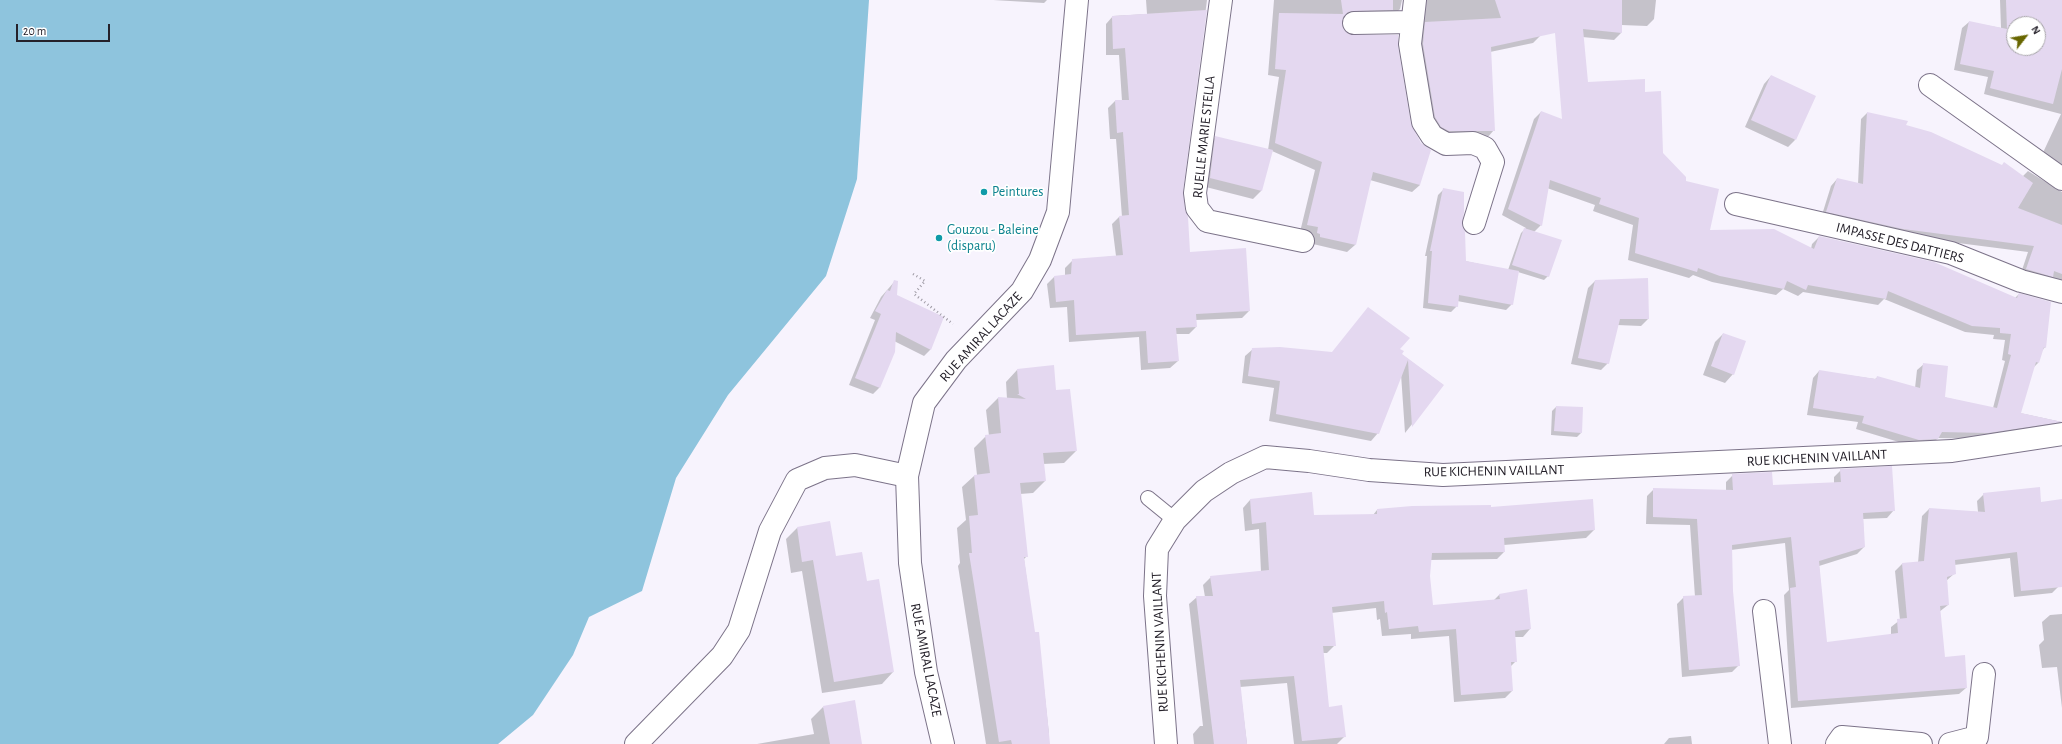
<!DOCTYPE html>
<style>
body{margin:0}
#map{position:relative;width:2062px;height:744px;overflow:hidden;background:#f7f3fd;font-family:"Alegreya Sans",sans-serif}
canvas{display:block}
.north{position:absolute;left:2006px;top:16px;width:40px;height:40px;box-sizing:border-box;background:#fff;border:1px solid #a8a6aa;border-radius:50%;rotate:59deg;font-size:11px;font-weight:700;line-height:16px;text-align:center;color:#25212a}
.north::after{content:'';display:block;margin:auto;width:14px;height:18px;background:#686600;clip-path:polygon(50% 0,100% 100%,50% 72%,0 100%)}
.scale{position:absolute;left:16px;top:24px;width:94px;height:18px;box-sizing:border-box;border:2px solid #25212a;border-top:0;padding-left:5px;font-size:12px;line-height:14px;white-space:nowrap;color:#25212a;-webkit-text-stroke:3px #fff;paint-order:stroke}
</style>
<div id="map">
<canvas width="2062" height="744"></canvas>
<div class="north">N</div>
<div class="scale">20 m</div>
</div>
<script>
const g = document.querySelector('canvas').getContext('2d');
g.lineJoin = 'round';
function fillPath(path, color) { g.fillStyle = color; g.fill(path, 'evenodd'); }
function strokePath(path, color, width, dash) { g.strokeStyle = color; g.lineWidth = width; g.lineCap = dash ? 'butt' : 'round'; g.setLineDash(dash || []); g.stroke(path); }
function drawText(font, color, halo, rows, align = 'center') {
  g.font = font + ' "Alegreya Sans",sans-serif'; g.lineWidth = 3.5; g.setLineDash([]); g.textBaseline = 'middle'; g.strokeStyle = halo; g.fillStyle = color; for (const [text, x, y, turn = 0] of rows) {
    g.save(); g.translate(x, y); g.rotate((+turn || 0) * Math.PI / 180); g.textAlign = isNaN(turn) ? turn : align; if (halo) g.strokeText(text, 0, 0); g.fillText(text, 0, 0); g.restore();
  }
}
const water = new Path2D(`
 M0 0H869L857 179 826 276 728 395 676 478 642 591 589 617 573 655 533 715 498 744H0Z`);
const shadow = new Path2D(`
 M993 0H1047L1044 3Z
 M1146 0H1207L1182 195 1189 253 1249 311 1242 318 1196 320V327L1189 334H1176L1178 361 1170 368 1141 370 1139 337 1069 342 1067 307 1050 308 1047 284 1054 277 1065 276V268L1073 260 1116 256 1112 224 1119 217H1122L1116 139H1110L1108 108 1115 101H1122L1119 55H1106V24L1113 16 1147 14Z
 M1274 0H1402L1400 9 1393 16 1346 17 1342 19V30L1348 35 1397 46 1420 185 1412 192 1370 180 1355 245 1347 252 1313 244 1314 241 1310 240 1312 235 1300 232 1315 170 1272 151 1261 191 1253 199 1202 186 1207 145 1216 137 1268 150 1279 77 1268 75Z
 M1418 0H1527L1540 36 1533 43 1490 52 1494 130 1487 138 1434 134 1416 51Z
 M1558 0H1662H1656L1654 19 1647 26 1621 25V33L1614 40 1561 35Z
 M2000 0H2062V176L2040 159 2061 114 1984 94 1988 77 1954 70 1962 28 1969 22 2001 28ZM2014 24H2038V48H2014Z
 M1771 76 1795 140 1788 147 1745 127 1764 84Z
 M1644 93 1662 153 1684 182 1708 231 1811 249 1812 244 1819 237 2015 298 2019 294 2045 347 2042 351 2038 363 2033 368 2020 413 2062 422V425L1980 439 1938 438 1931 445 1912 446 1856 429 1858 422 1807 415 1813 378 1819 371 1875 379 1878 377 1915 388 1917 370 1924 364 1943 397 1993 408 2005 361 2002 360 2005 340 1993 339 1994 335 1965 332 1884 299 1878 305 1803 292 1798 296 1783 289 1776 295 1712 282 1693 275 1689 278 1628 260 1633 225 1593 211 1595 205 1547 188 1541 225 1534 232 1548 276 1544 280 1518 272 1512 304 1506 310 1457 301V306L1451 312 1423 308 1427 256H1425L1438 195 1444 189 1461 226 1465 261 1508 270 1521 233 1526 228 1502 215 1534 119 1541 112 1567 122Z
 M1867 113 1905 126 2022 177 2028 171 2062 192V282L2020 276 2028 252 1896 235 1821 218 1831 186 1837 179 1858 184 1861 119Z
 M895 281 896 296 943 318 930 350 924 356 894 341V352L879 388 873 394 849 385 875 320 870 318 881 297Z
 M1595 281 1648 319 1641 326 1617 325 1608 363 1601 370 1571 364 1588 288Z
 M1723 334 1733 374 1725 383 1703 375 1715 342Z
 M1253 349 1331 353 1399 349 1401 354 1443 385 1405 433 1401 374 1378 433 1371 441 1269 421 1274 388 1242 383 1245 356Z
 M1017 370 1055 391 1069 390 1076 451 1064 463 1043 464 1045 481 1033 493 1020 494 1027 556 1024 559 1034 633H1038L1049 734 1044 739 1048 744H986L958 566 960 563 957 528 966 520 962 487 974 476 977 475 974 448 986 436H989L986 410 998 398 1007 399 1006 382Z
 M1556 407 1581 433 1577 437 1551 435 1552 411Z
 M1841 470 1894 510 1887 518 1863 519 1864 547 1857 554 1819 566 1826 643 1891 635V627L1900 620 1895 571 1902 564 1918 563 1922 516 1929 509 1978 512 1977 501 1984 494 2041 503 2062 500 2059 586 2052 593 2014 597 2010 558 1954 565 1955 573 1946 581 1948 605 1939 612 1944 659 1966 688 1959 694 1791 708 1784 595 1789 590 1785 543 1731 550 1732 591 1739 665 1732 672 1682 677 1677 604 1684 597H1695L1690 525 1646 524 1647 496 1654 489 1726 491V482L1733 475 1772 486 1834 483V477Z
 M1250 500 1314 516 1373 515 1377 510 1490 509 1594 530 1586 538 1504 545V552L1497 559 1430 560 1429 576 1432 607 1493 601 1500 594 1530 629 1523 637H1514L1516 661 1510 667 1512 691 1505 698 1454 702 1449 636 1411 639V634L1382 636 1380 619 1377 620 1376 608 1331 613 1335 645 1327 653H1323L1328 708 1345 736 1337 744H1294L1287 683 1240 687 1247 744H1194L1193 734 1200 726H1203L1189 604 1197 597H1205L1203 585 1211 577 1261 572 1259 529 1245 531 1243 508Z
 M829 522 835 557 866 582 893 672 882 684 822 693 802 571 791 573 786 539 797 528Z
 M2062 614V708L2057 667 2042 668 2039 645 2044 640 2042 622 2050 615Z
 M823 707 861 744H757L814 734 811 719Z
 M1691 736 1692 744H1664L1669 738Z`);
const building = new Path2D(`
 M1341 0H1393V10L1353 11 1348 12 1343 17 1342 24 1343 29 1348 34 1354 35H1398V46L1411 124 1421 143 1431 150 1420 185 1373 172 1356 245 1320 237V234L1317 233 1318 227 1307 225 1322 162 1275 143 1286 70 1275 69 1279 13 1343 14Z
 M1495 0H1622V33L1583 29 1588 82 1645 79V92L1661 91 1663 153 1686 177V181L1719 189 1710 230 1774 229 1814 249 1819 236 1934 262 2017 298 2019 293 2051 302 2046 348 2044 347 2039 363 2036 362 2021 413 2062 422 1988 433 1942 432 1938 439 1919 440 1862 423 1864 416 1813 408 1819 370 1876 379 1877 376 1920 388 1923 363 1948 366 1945 397 1997 408 2011 355 2008 354 2011 334 2000 333V328L1972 326 1888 291 1886 299 1808 285 1806 290 1787 281 1784 289 1720 276 1698 268 1697 272 1635 253 1639 218 1599 204 1601 198 1550 180 1542 226 1508 209 1541 111 1562 119 1555 33 1491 47 1495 131H1449L1441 127 1435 117 1423 44 1425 22 1501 18Z
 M2006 0H2062V69L2053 104 1990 88 1994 71 1960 64 1969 21 2007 29ZM2014 24H2038V48H2014Z
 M1207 10 1183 191 1185 210 1188 217 1190 252 1246 248 1250 311 1196 314 1197 327 1176 328 1179 361 1148 363 1146 331 1076 335 1074 300 1056 302 1054 276 1071 274 1072 259 1123 255 1119 216 1129 215 1123 132 1117 133 1115 100H1129L1125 48 1113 49 1112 16Z
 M1771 75 1816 96 1796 140 1751 120Z
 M1867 112 1908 121 1906 125 1931 132 2002 165 2004 162 2033 183 2018 208 2062 225V274L2054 271 2053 277 2026 269 2034 246 1903 229 1826 212 1837 178 1863 184Z
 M1215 136 1273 150 1262 191 1210 178Z
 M1443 188 1464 192V212L1462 225 1465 232 1466 261 1519 271 1513 305 1459 295 1458 307 1428 303 1432 251H1430Z
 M1524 228 1562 240 1549 277 1512 265Z
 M1648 278 1649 319H1620L1609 364 1578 358 1595 280Z
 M894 280 898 281 897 295 944 317 931 350 896 332 895 352 880 388 855 378 881 314 875 311 887 290 890 291Z
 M1368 307 1410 338 1400 349 1404 351 1402 354 1444 385 1412 427 1408 360 1379 434 1276 414 1280 381 1248 376 1252 348 1280 347 1332 352Z
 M1723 333 1746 341 1734 375 1711 366Z
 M1054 365 1056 390 1070 389 1077 451 1043 453 1046 481 1020 483 1028 557H1024L1035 632H1039L1050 744H1012L1011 740 999 742 969 553H972L969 516 978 515 974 475 990 473 985 435 1001 433 998 397 1026 399 1017 394H1019L1017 369Z
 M1556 406 1583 407 1582 433 1554 431Z
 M1892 466 1895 511 1863 513 1865 547 1819 561 1827 642 1898 633 1897 619 1907 618 1902 563 1924 561 1929 508 1985 512 1983 493 2040 487 2041 502 2062 499V587L2021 591 2017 552 1955 560 1956 574 1947 577 1949 605 1940 606 1945 657 1965 655 1967 688 1798 701 1790 588 1796 587 1791 537 1732 545 1733 591 1740 666 1689 670 1683 596 1702 595 1697 519 1653 517V488L1733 490 1732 474 1772 472 1773 485 1841 482 1840 469Z
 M1312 492 1314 515 1377 514V509L1412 506 1491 505V507L1593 499 1595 530 1504 538 1505 552 1432 553 1430 576 1433 605 1500 599 1499 594 1527 589 1531 629 1515 631 1517 662H1511L1513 691 1461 695 1456 629 1419 632 1418 626 1389 629 1387 612 1385 613 1384 601 1332 607 1336 646H1323L1329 707 1342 705 1346 737 1302 741 1294 676 1240 680 1247 744H1214L1196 596H1213L1210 576 1269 570 1266 522 1252 524 1250 499Z
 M830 521 836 556 862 552 867 581 879 579 894 672 834 682 813 560 802 562 797 527Z
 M855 700 862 744H830L823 706Z`);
const path = new Path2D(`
 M913 274 925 281 914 294 953 324`);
const service = new Path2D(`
 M1148 498 1175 520`);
const minor = new Path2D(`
 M1221 0 1195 193 1197 208 1207 221 1303 241
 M1415 0 1410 44 1423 122 1432 136 1446 144 1473 143 1485 148 1493 162 1474 223
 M1354 23 1412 22
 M1930 85 2062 179
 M1736 204 1951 253 2021 281 2062 292
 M1764 611 1780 744
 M636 744 722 656 739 630 770 531 797 480 825 468 855 465 907 476
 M1166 744 1155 596 1157 549 1175 520 1204 491 1231 473 1265 457 1309 461 1369 470 1443 475 1952 451 2062 434
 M1837 744 1842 737 1921 744
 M1950 744 1977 737 1984 674`);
const tertiary = new Path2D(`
 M943 744 926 672 910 563 907 476 924 403 956 360 1022 291 1040 260 1058 212 1077 0`);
const markers = [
 [984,192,4,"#0f9aa8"],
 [939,238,4,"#0f9aa8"]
];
const streetNames = [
 ["RUELLE MARIE STELLA",1204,137,-84],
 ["IMPASSE DES DATTIERS",1900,243,14],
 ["RUE AMIRAL LACAZE",981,337,-48],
 ["RUE KICHENIN VAILLANT",1817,458,-3],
 ["RUE KICHENIN VAILLANT",1494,471,-1],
 ["RUE KICHENIN VAILLANT",1160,642,-93],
 ["RUE AMIRAL LACAZE",926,660,79]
];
const cultureNames = [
 ["Peintures",992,192],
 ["Gouzou - Baleine",947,230],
 ["(disparu)",947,246]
];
fillPath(water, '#8ec4dd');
fillPath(shadow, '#0003');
fillPath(building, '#e4d8f0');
strokePath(service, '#7c7389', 16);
strokePath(minor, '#7c7389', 24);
strokePath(tertiary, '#7c7389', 24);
strokePath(path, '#9f9ba5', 2.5, [1, 3]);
strokePath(service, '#fff', 14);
strokePath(minor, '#fff', 22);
strokePath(tertiary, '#fff', 22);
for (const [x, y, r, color] of markers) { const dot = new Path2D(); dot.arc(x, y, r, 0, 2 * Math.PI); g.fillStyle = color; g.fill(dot); strokePath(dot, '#fff', 1.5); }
drawText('14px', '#25212a', '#fff', streetNames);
drawText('14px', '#0d838f', '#fff', cultureNames, 'left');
</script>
